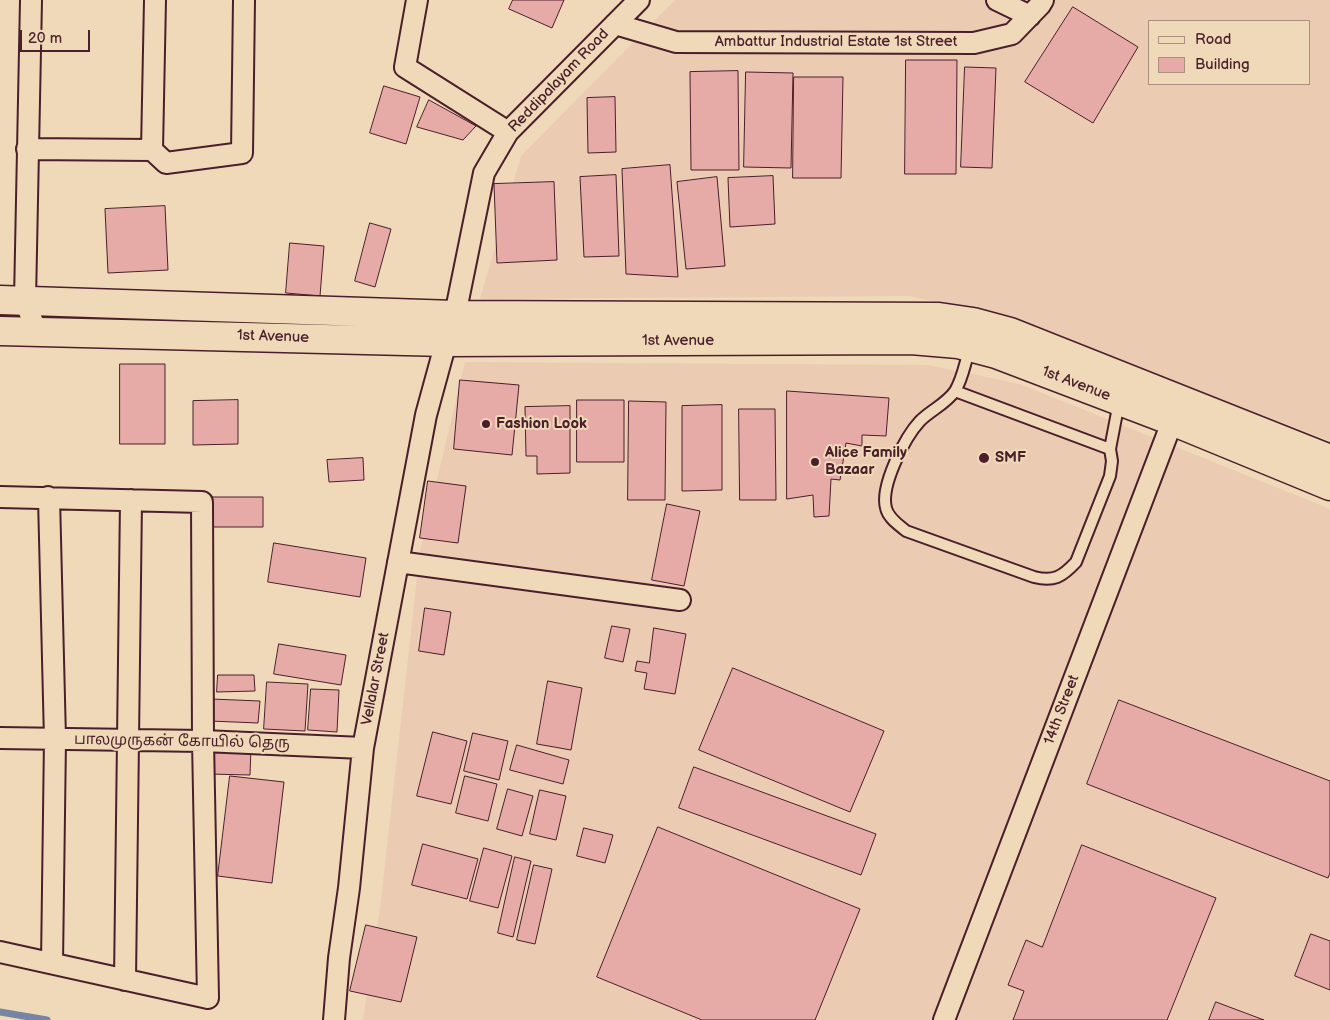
<!DOCTYPE html>
<meta charset="utf-8">
<style>
body{margin:0}
#map{position:relative;width:1330px;height:1020px;overflow:hidden;background:#efd9b8;font-family:"Balsamiq Sans",sans-serif}
canvas{display:block}
.legend{position:absolute;left:1148px;top:20px;width:162px;height:65px;box-sizing:border-box;background:#efd9b8;border:1px solid #ad8f80;margin:0;padding:6px 9px;list-style:none;font-size:15px;color:#4a1f2b}
.legend li{display:flex;align-items:center;gap:10px;height:25px}
.legend b{width:25px;border:1px solid #ad8f80}
.scale{position:absolute;left:20px;top:30px;width:70px;height:22px;box-sizing:border-box;border:2px solid #4a1f2b;border-top:0;padding-left:6px;font-size:15px;line-height:18px;white-space:nowrap;color:#4a1f2b;-webkit-text-stroke:4px #efd9b8;paint-order:stroke}
</style>
<div id="map">
<canvas width="1330" height="1020"></canvas>
<ul class="legend">
<li><b style="height:6px;background:#efd9b8"></b>Road</li>
<li><b style="height:14px;background:#e6aba7"></b>Building</li>
</ul>
<div class="scale">20 m</div>
</div>
<script>
const g = document.querySelector('canvas').getContext('2d');
g.lineJoin = 'round';
function fillPath(path, color) { g.fillStyle = color; g.fill(path, 'evenodd'); }
function strokePath(path, color, width, dash) { g.strokeStyle = color; g.lineWidth = width; g.lineCap = dash ? 'butt' : 'round'; g.setLineDash(dash || []); g.stroke(path); }
function drawText(font, color, halo, rows, align = 'center') {
  g.font = font + ' "Balsamiq Sans","Noto Sans Tamil",sans-serif'; g.lineWidth = 4; g.setLineDash([]); g.textBaseline = 'middle'; g.strokeStyle = halo; g.fillStyle = color; for (const [text, x, y, turn = 0] of rows) {
    g.save(); g.translate(x, y); g.rotate((+turn || 0) * Math.PI / 180); g.textAlign = isNaN(turn) ? turn : align; if (halo) g.strokeText(text, 0, 0); g.fillText(text, 0, 0); g.restore();
  }
}
const built = new Path2D(`
 M675 0H1330V441L1006 317 909 296 480 299 521 156ZM1149 21H1309V84H1149Z
 M465 362 928 365 1020 384 1330 509V1020H363L380 909 420 551Z`);
const stream = new Path2D(`
 M0 1012 47 1020`);
const building = new Path2D(`
 M513 0H564L552 28 509 9Z
 M1073 7 1138 47 1093 123 1025 82Z
 M906 60H957L956 174H905Z
 M965 67 996 68 992 168 961 167Z
 M738 71 739 170H691L690 72Z
 M746 72 793 73 791 168 744 167Z
 M794 77H843L841 178H793Z
 M384 86 420 97 406 144 370 133Z
 M615 97 616 152 588 153 587 98Z
 M429 100 476 126 463 140 417 127Z
 M670 165 678 277 626 274 622 169Z
 M616 175 619 256 584 257 580 177Z
 M773 176 775 224 730 227 728 178Z
 M717 177 725 266 686 269 677 182Z
 M554 182 557 260 497 263 494 184Z
 M165 206 168 270 108 273 105 209Z
 M370 223 391 229 375 287 355 281Z
 M290 243 324 246 320 296 286 293Z
 M120 364H165V444H120Z
 M460 380 519 385 512 455 454 449Z
 M787 391 889 398 886 436 862 435V446L846 443 840 480 831 479 829 516 814 517 813 495 787 499Z
 M238 400V444L193 445V401Z
 M577 400H624V462H577Z
 M629 401 666 402 665 500H628Z
 M722 405V490L682 491V406Z
 M570 406V473L537 474V456H526L525 407Z
 M739 409H775L776 500H740Z
 M363 458 364 480 329 482 327 460Z
 M428 481 466 486 458 543 420 538Z
 M210 497H263V527H210Z
 M667 504 700 511 684 586 652 580Z
 M274 543 366 558 360 597 268 582Z
 M425 608 451 612 444 655 419 651Z
 M612 626 630 629 623 662 605 658Z
 M654 628 686 634 675 694 644 689 647 673 635 671 637 661 649 663Z
 M279 644 346 655 341 685 274 674Z
 M733 668 884 731 850 812 699 750Z
 M218 675H254L255 691 217 692Z
 M548 681 582 688 571 750 537 744Z
 M267 682 308 684 305 731 264 729Z
 M311 689 339 690 337 732 308 730Z
 M211 699 260 701 258 723 209 721Z
 M1119 700 1330 781V873L1328 878 1087 784Z
 M433 732 467 741 451 804 417 796Z
 M473 733 508 741 499 780 464 771Z
 M517 745 569 760 563 784 510 770Z
 M209 746 251 748 250 775 208 774Z
 M694 767 876 834 861 875 679 808Z
 M230 776 284 782 272 883 218 876Z
 M465 776 497 784 488 821 456 813Z
 M508 789 533 796 522 836 497 829Z
 M540 790 566 796 556 840 530 834Z
 M658 827 860 909 815 1020H702L597 977Z
 M584 828 613 835 605 863 577 856Z
 M423 844 478 859 467 899 412 885Z
 M1082 845 1216 898 1167 1020H1013L1024 991 1008 985 1026 940 1042 947Z
 M484 848 512 856 498 908 470 901Z
 M515 857 531 861 513 937 498 933Z
 M534 865 552 869 535 944 517 940Z
 M366 925 417 937 401 1002 350 991Z
 M1311 934 1330 941V990L1295 976Z
 M1216 1002 1264 1020H1209Z`);
const service = new Path2D(`
 M970 348C965 362 963 378 955 391 946 404 931 410 920 421 905 437 880 486 886 508 888 518 899 525 906 531L1034 577C1054 582 1062 577 1076 562L1110 476 1112 461 1110 449 1119 402
 M955 391 1110 449`);
const minor = new Path2D(`
 M31 0 25 300 36 331
 M417 0 405 67 508 132
 M997 0 1030 16
 M615 24 676 42 974 43 1012 34 1040 5 1043 0
 M27 149 152 150 166 163 242 153 244 0
 M152 150 155 0
 M0 497 202 502 203 741 208 998 0 952
 M48 497 49 498 55 739 52 963
 M398 562 680 600
 M0 738 203 741 363 748
 M125 980 131 500
 M334 1020 339 958 349 888 363 748 426 415 446 342 455 315 484 173 508 132 639 0
 M944 1020 1177 409`);
const secondary = new Path2D(`
 M0 300 455 315 939 317 973 322 1010 332 1330 459
 M0 331 446 342 911 340 958 344 996 354 1172 421 1330 486`);
const markers = [
 [486,424,5,"#4a1f2b"],
 [984,458,6,"#4a1f2b"],
 [815,462,5,"#4a1f2b"]
];
const streetNames = [
 ["Ambattur Industrial Estate 1st Street",836,42],
 ["Reddipalayam Road",559,81,-46],
 ["1st Avenue",273,337,2],
 ["1st Avenue",678,341],
 ["1st Avenue",1076,384,21],
 ["Vellalar Street",376,679,-79],
 ["14th Street",1062,710,-69],
 ["பாலமுருகன் கோயில் தெரு",182,742,1]
];
const poiNames = [
 ["Fashion Look",496,424],
 ["Alice Family",825,453],
 ["Bazaar",825,470],
 ["SMF",995,458]
];
fillPath(built, '#eccbb3');
strokePath(stream, '#7686a2', 7);
fillPath(building, '#e6aba7');
strokePath(building, '#4a1f2b', 1);
strokePath(service, '#4a1f2b', 14);
strokePath(minor, '#4a1f2b', 24);
strokePath(secondary, '#4a1f2b', 31);
strokePath(service, '#efd9b8', 10);
strokePath(minor, '#efd9b8', 20);
strokePath(secondary, '#efd9b8', 28);
for (const [x, y, r, color] of markers) { const dot = new Path2D(); dot.arc(x, y, r, 0, 2 * Math.PI); g.fillStyle = color; g.fill(dot); strokePath(dot, '#efd9b8', 2); }
drawText('15px', '#4a1f2b', '#efd9b8', streetNames);
drawText('bold 15px', '#4a1f2b', '#efd9b8', poiNames, 'left');
</script>
